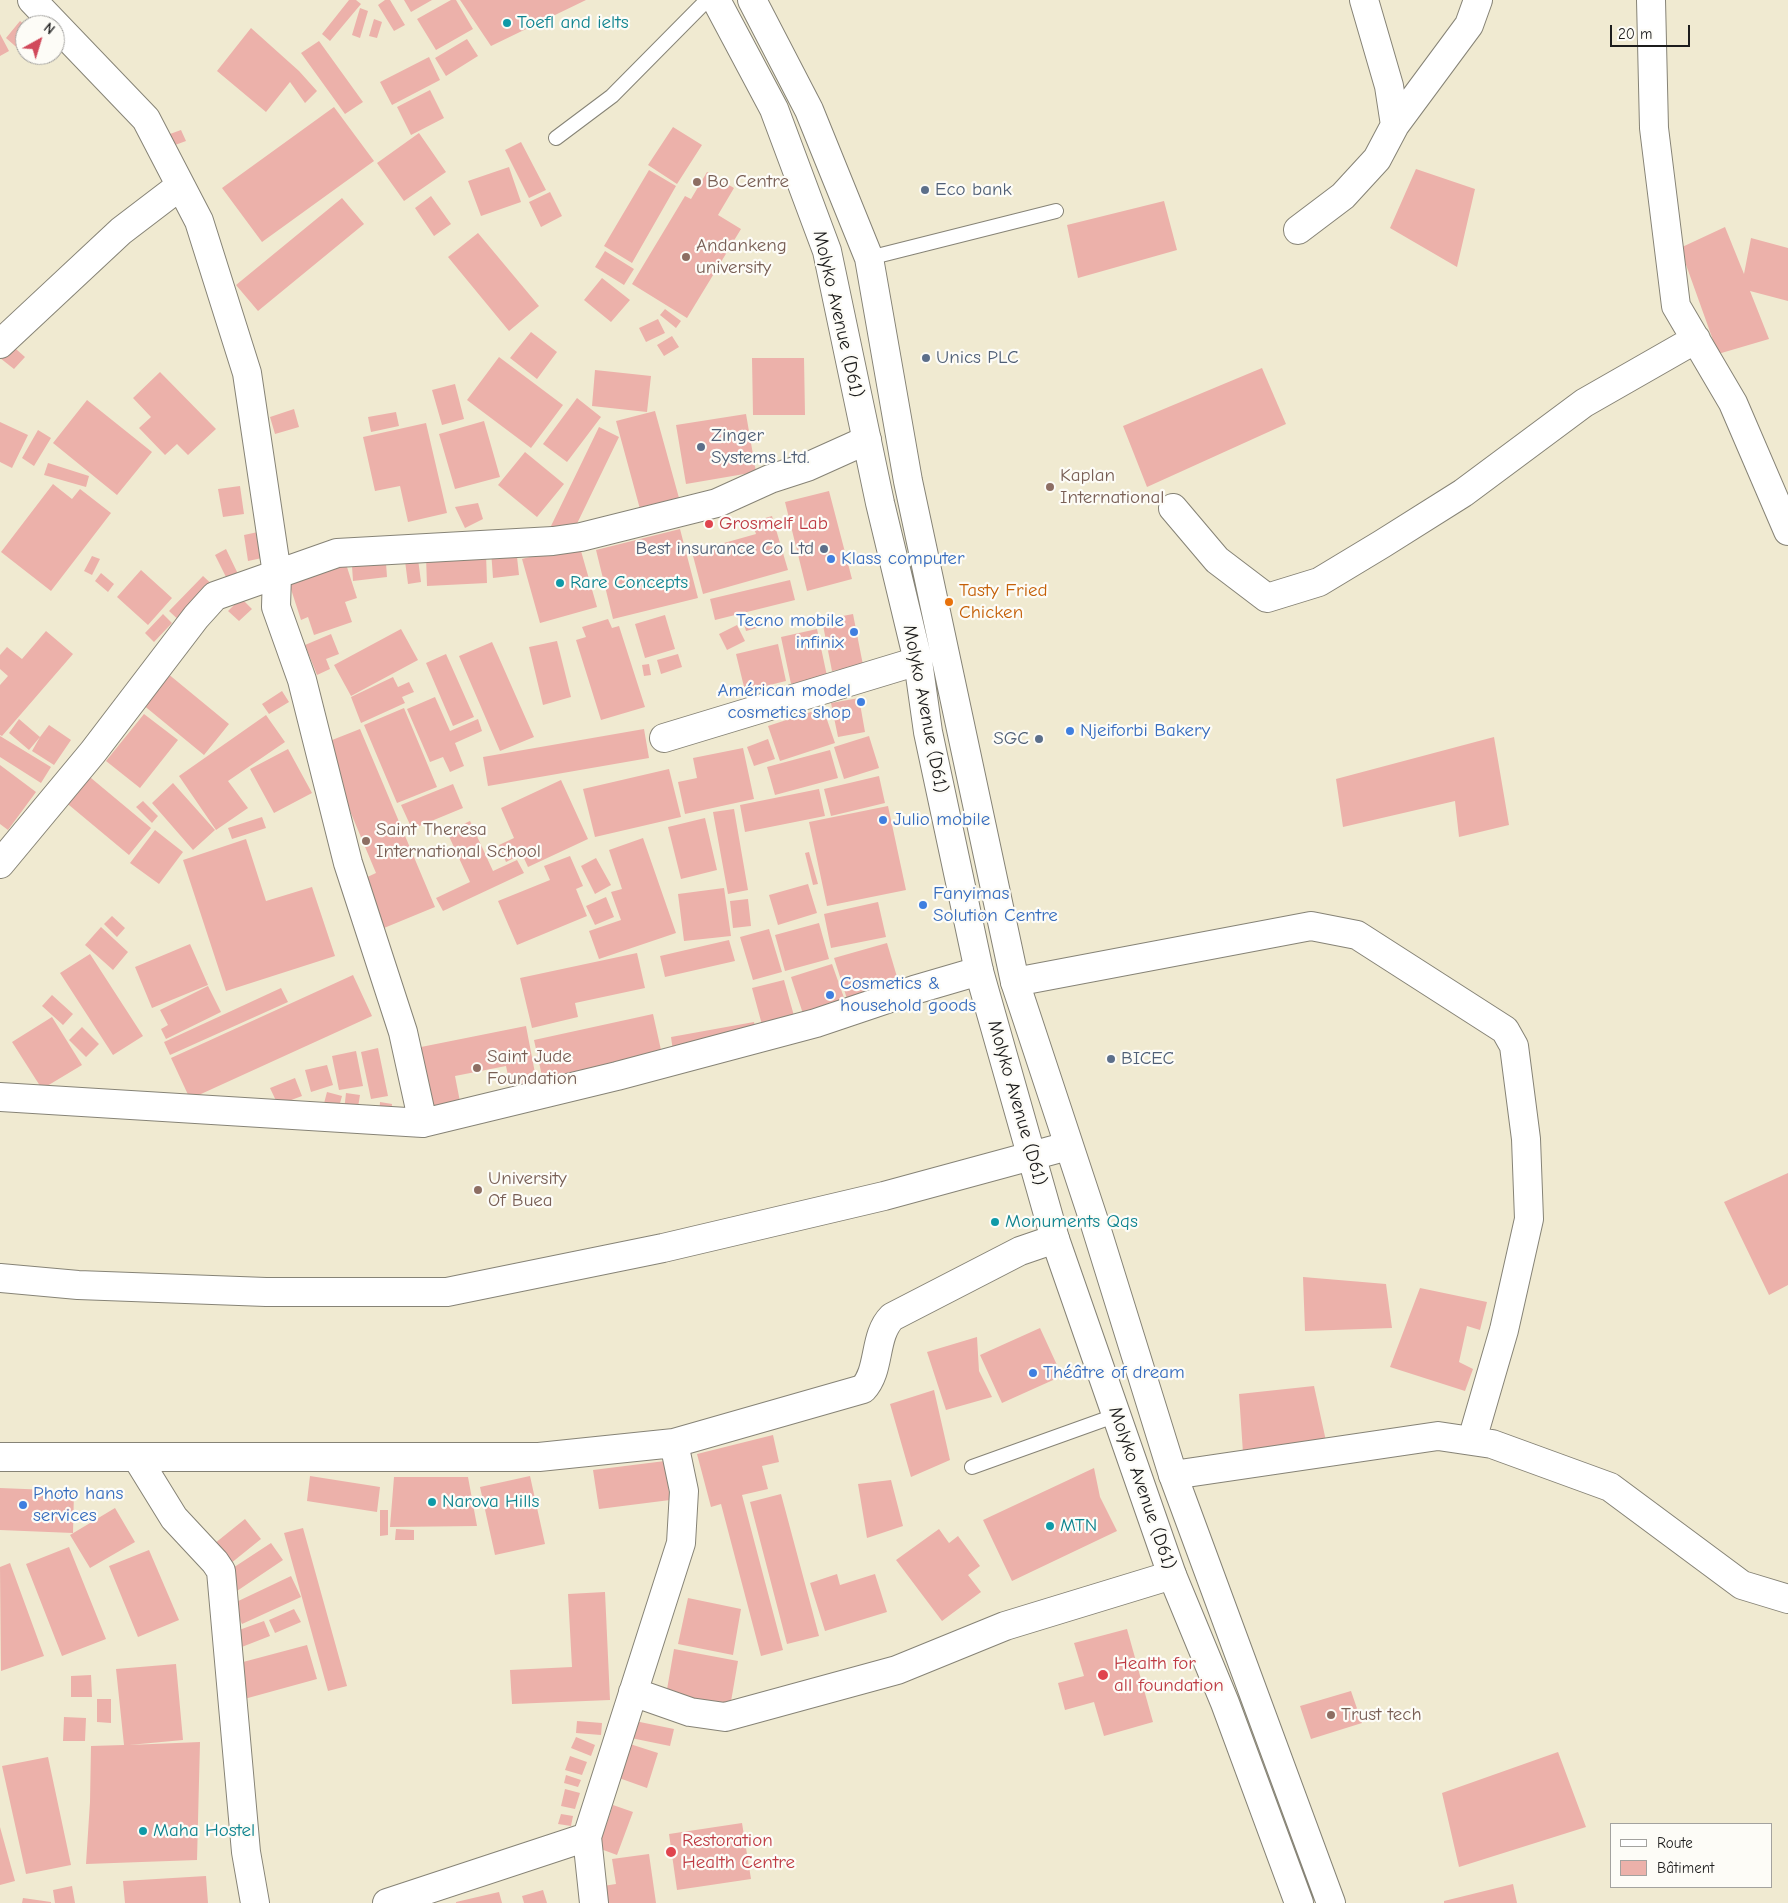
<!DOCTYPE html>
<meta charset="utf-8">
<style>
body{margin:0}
#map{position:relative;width:1788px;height:1903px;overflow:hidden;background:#f0ead1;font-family:"Comic Neue",sans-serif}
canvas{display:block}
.legend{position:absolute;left:1610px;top:1823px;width:162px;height:65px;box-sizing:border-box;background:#fdfcf7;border:1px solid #a3a29f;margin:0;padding:6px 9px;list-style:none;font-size:15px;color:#1c1c1c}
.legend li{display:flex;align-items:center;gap:10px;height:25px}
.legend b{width:25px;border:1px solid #a3a29f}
.north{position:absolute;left:15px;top:15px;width:50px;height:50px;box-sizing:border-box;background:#fdfcf7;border:1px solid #a3a29f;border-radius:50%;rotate:39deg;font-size:14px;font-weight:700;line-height:20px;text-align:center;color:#1c1c1c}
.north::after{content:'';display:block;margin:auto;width:18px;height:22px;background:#d1495b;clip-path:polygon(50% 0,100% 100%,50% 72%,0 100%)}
.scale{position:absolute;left:1610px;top:25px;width:80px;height:22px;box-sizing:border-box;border:2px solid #1c1c1c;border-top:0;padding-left:6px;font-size:15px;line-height:18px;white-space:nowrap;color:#1c1c1c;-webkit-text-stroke:4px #fdfcf7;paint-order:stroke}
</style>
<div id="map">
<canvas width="1788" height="1903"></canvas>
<ul class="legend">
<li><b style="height:6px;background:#fff"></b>Route</li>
<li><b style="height:14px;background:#ecb1aa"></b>Bâtiment</li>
</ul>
<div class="north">N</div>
<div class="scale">20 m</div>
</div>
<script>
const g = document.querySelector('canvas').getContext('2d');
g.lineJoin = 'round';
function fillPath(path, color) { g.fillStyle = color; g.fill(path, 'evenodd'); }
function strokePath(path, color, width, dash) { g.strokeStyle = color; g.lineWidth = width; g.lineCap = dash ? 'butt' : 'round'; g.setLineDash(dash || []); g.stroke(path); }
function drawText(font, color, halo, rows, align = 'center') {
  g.font = font + ' "Comic Neue",sans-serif'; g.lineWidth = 4.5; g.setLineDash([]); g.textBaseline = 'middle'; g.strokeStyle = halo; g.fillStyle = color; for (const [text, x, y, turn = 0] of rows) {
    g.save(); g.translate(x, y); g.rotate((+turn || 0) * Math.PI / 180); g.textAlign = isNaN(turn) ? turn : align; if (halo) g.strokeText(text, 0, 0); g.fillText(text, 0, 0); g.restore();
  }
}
const building = new Path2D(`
 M349 0H356L361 4 330 41 322 34Z
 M385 0H390L405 25 394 31 378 5Z
 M404 0H432L411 12Z
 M451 0H456L473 29 436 50 417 19Z
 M460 0H586L491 46Z
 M360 8 368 11 360 38 352 35Z
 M374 19 382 22 377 38 369 36Z
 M20 21 25 25V49L22 52 6 38Z
 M251 28 299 71 317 91 305 103 290 82 266 112 217 71Z
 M0 34 9 51 0 56Z
 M467 39 478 56 446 76 435 58Z
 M319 41 363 102 345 114 301 53Z
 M429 57 440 80 392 105 380 82Z
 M430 90 444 118 411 135 397 107Z
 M334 107 374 161 262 242 222 188Z
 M673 127 702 145 677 184 648 165Z
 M181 130 186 141 175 145 170 134Z
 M419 133 446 172 404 201 377 163Z
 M521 142 546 190 529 198 505 150Z
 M509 167 521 202 481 216 468 181Z
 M1416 169 1475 189 1457 267 1390 228Z
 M649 170 676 186 632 263 604 246Z
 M707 172 734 188 718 215 741 229 687 318 632 284 685 196 691 199Z
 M550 192 562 216 541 227 529 202Z
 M431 196 451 224 434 236 415 208Z
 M342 198 364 224 258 311 236 285Z
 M1164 201 1177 250 1078 278 1067 225Z
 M1725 227 1744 274 1751 238 1788 248V301L1750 291 1769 339 1718 354 1680 248Z
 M478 233 539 306 509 331 448 257Z
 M605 251 634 269 624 285 595 267Z
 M602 278 630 300 611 322 584 300Z
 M665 309 681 321 676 328 660 315Z
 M658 319 665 333 646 342 639 328Z
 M531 332 557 352 537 379 510 358Z
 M672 336 679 347 664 356 657 345Z
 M8 342 25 357 14 369 0 358V352Z
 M499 357 563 405 531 448 467 400Z
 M752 358H804L805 415H753Z
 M1262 368 1286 424 1147 487 1123 426Z
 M595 370 651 376 647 412 592 406Z
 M160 372 216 429 188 455 177 444 165 455 139 428 151 417 133 398Z
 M455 384 464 419 442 425 432 390Z
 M577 398 601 417 567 462 543 444Z
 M87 400 152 452 117 495 53 443Z
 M294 409 299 427 275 434 270 417Z
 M655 411 679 498 640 509 616 421Z
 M396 412 399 426 371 432 368 417Z
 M746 414 756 472 686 484 676 425Z
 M484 421 500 477 455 489 439 434Z
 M0 422 28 435 12 468 0 462Z
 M426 423 447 513 408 522 400 486 375 491 363 437Z
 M599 427 619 437 571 536 551 526Z
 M38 430 51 438 34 466 22 458Z
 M525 452 564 484 537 517 498 485Z
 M48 463 89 476 86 487 44 475Z
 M53 484 72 499 80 489 111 513 51 591 1 552Z
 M240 486 244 514 223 517 218 489Z
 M829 491 852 579 807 591 785 502Z
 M478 503 483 519 465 528 455 507Z
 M772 516 788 570 703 594 692 552 756 534 752 522Z
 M680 529 698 598 613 619 596 550Z
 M258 532 262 558 248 561 244 535Z
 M579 544 597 607 540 623 522 559Z
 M516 548 519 575 493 578 491 550Z
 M226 549 238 574 227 579 215 555Z
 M486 554 487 583 427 586 426 556Z
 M92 556 100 559 92 575 84 571Z
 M418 559 421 582 408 584 405 561Z
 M386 563 387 577 353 581 352 566Z
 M346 564 357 598 345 602 352 622 314 635 308 617 301 620 289 583Z
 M141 570 172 598 148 625 117 597Z
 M101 573 114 584 108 592 95 581Z
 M203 576 217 589 184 625 169 611Z
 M790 580 795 600 715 620 710 599Z
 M241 598 252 609 239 621 228 611Z
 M163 614 172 623 154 642 145 633Z
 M853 614 863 665 832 671 822 620Z
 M665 615 675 649 645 658 635 624Z
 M762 618 764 626 746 631 744 624Z
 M608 619 612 628 619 626 645 707 601 720 576 640 586 637 582 627Z
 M737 625 745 641 727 650 719 634Z
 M401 629 418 660 351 696 334 665Z
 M817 629 827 676 791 684 781 637Z
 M46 631 73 654 2 736 0 735V685L8 676 0 669V655L7 647 22 659Z
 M331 634 339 654 326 659 330 669 317 675 305 645Z
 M557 641 571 697 543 705 529 647Z
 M492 642 534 737 500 751 459 656Z
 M778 644 786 681 745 691 736 654Z
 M446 654 474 717 453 726 426 663Z
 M678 654 682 667 661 674 657 660Z
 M649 664 651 675 644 676 642 665Z
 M167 673 229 724 204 755 142 704Z
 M393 677 398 687 409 682 414 692 402 697 405 703 361 723 351 697Z
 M282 691 289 702 269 714 262 704Z
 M435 697 450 731 478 719 482 731 455 743 464 766 450 772 443 757 430 762 407 709Z
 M859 698 865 732 838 737 831 703Z
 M404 708 437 787 397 803 364 725Z
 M823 708 835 743 780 761 768 726Z
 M144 714 178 740 140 788 106 761Z
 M266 715 285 742 228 781 248 808 216 830 179 776Z
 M19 719 40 737 49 725 71 740 54 765 32 751 40 737 29 750 9 733Z
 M360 729 435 907 384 928 363 879 376 873 322 744Z
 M644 729 649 758 488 786 483 757Z
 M0 736 51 767 41 783 0 757Z
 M869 736 879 768 844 779 834 747Z
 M1494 737 1509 825 1459 837 1455 801 1343 827 1336 779Z
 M768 739 775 759 754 766 747 747Z
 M743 748 754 799 685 814 678 782 697 778 693 758Z
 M288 749 312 793 274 813 250 769Z
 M830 750 838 778 775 795 767 767Z
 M0 765 36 792 8 830 0 824Z
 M669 769 681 817 595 837 583 789Z
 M85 773 151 828 129 855 63 800Z
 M879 776 885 803 831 816 824 789Z
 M561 780 588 839 528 867 522 854 506 862 499 845 514 838 501 808Z
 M173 783 215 830 193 850 152 803Z
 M453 784 463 808 412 829 401 805Z
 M819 789 825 816 745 832 740 805Z
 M143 801 158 816 152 823 136 807Z
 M888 806 906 890 827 906 809 822Z
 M734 809 748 890 728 894 713 812Z
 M262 817 266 828 232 839 228 828Z
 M705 818 717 870 681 879 668 827Z
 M470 821 493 871 517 860 524 873 443 911 436 898 470 882 447 832Z
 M155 830 183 852 159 884 130 863Z
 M643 838 676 933 599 959 589 931 621 920 611 892 622 889 609 850Z
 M246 839 266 901 312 887 335 956 226 991 183 860Z
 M809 852 818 884 813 885 805 853Z
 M570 856 583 886 576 889 587 916 517 945 498 901 550 880 544 866Z
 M596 858 611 885 595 894 581 866Z
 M808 884 817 913 778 925 769 895Z
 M724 888 731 936 684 941 678 894Z
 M606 897 614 917 595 925 586 906Z
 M748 899 751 926 733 928 730 901Z
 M878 902 886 937 831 948 824 914Z
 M112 916 125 928 117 937 104 924Z
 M819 923 829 959 785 971 775 935Z
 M101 927 128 952 113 970 85 945Z
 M769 929 782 972 753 980 740 937Z
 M729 940 735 961 665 977 660 956Z
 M887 943 900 987 848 1002 834 958Z
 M190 944 208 985 152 1008 135 967Z
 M637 953 645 988 575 1003 578 1017 532 1028 520 978Z
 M90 954 143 1036 113 1055 60 973Z
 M832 964 848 1009 806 1023 791 977Z
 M353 975 372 1016 190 1099 171 1058Z
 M784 980 796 1023 764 1032 752 988Z
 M208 986 221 1012 166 1039 161 1029 168 1025 160 1010Z
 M281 988 288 1002 170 1055 164 1042Z
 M52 995 73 1014 63 1025 42 1006Z
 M653 1014 663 1059 544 1085 534 1040Z
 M52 1017 82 1065 42 1089 12 1042Z
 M754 1022 757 1036 673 1051 671 1037Z
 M526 1026 539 1094 513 1099 506 1066 455 1076 462 1112 435 1116 421 1047Z
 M82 1027 99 1044 86 1057 69 1040Z
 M378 1048 388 1096 371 1099 361 1052Z
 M356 1051 363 1086 339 1090 332 1056Z
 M327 1065 333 1085 311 1092 305 1070Z
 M295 1078 302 1096 278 1105 270 1088Z
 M327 1092 342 1096 337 1114 322 1111Z
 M346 1093 360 1095 357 1113 344 1111Z
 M380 1102 392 1104 391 1119 379 1117Z
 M1788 1173V1285L1769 1295 1724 1202Z
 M1303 1277 1386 1284 1392 1328 1305 1331Z
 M1420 1288 1487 1302 1480 1330 1467 1326 1459 1362 1473 1369 1465 1391 1390 1367Z
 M1040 1328 1062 1376 1002 1403 980 1355Z
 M977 1337 979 1371 992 1397 946 1410 927 1352Z
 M1314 1386 1326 1441 1243 1453 1239 1394Z
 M934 1390 950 1460 911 1477 890 1404Z
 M773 1435 779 1462 762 1466 768 1489 742 1495 783 1650 761 1656 721 1504 711 1507 697 1454Z
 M665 1461 670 1500 599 1509 593 1470Z
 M1094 1468 1100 1497 1117 1531 1012 1581 983 1520Z
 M310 1476 380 1487 377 1512 307 1501Z
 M530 1476 545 1544 495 1555 480 1487Z
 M394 1477H468L477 1526 390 1527Z
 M891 1480 903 1526 867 1538 858 1484Z
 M0 1488 74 1491 73 1533 0 1530Z
 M781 1494 819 1636 787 1644 750 1502Z
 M115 1508 135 1542 90 1568 70 1535Z
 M380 1510H388V1535L380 1536Z
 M245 1519 261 1539 215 1576 199 1556Z
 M303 1528 347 1686 328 1691 284 1533Z
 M396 1529 414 1530V1540H395Z
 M939 1529 949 1543 958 1536 980 1566 968 1575 981 1592 942 1621 896 1560Z
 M271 1543 283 1560 228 1597 216 1579Z
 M69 1547 106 1639 62 1656 26 1564Z
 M149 1550 179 1620 138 1637 109 1566Z
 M10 1563 44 1656 1 1671 0 1567Z
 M837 1574 840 1585 875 1574 887 1612 825 1631 810 1583Z
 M291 1576 301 1597 242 1624 232 1604Z
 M605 1592 610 1700 512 1704 510 1670 572 1667 568 1594Z
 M688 1598 741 1609 733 1655 678 1644Z
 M294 1609 301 1622 275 1633 269 1620Z
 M264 1621 270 1636 234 1650 228 1634Z
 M1127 1629 1153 1722 1104 1736 1094 1702 1065 1710 1058 1683 1084 1676 1074 1643Z
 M307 1645 317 1679 237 1701 228 1666Z
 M674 1649 738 1661 729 1713 665 1701Z
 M176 1664 183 1740 129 1745 200 1742 197 1860 86 1864 90 1802 91 1746 124 1745 116 1669Z
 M91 1675 92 1697H71V1676Z
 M1351 1691 1362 1723 1311 1739 1300 1706Z
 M97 1699H111V1723L97 1722Z
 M64 1717 86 1718 85 1741H63Z
 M577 1721 602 1723 601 1735 576 1733Z
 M635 1721 674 1729 670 1746 631 1738Z
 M576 1737 595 1745 591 1756 571 1748Z
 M630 1744 658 1753 647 1788 619 1778Z
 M1558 1752 1586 1827 1459 1867 1442 1793Z
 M570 1756 587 1762 582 1775 565 1770Z
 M48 1757 71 1865 26 1874 2 1766Z
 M566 1775 581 1780 578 1787 564 1783Z
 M565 1789 580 1793 575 1809 561 1806Z
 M613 1805 633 1812 617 1855 598 1848Z
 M561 1814 573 1816 571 1826 558 1824Z
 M742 1823 751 1879 677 1890 669 1834Z
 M0 1827 15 1881 0 1885Z
 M649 1854 656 1903H593L590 1888 616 1884 612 1859Z
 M206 1876 208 1903H125L123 1881Z
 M1513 1884 1517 1903H1444V1901Z
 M72 1886 75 1903H55L53 1890Z
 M543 1890 547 1903H524L522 1896Z
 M499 1892 502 1903H456V1902Z
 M23 1898 51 1902V1903H22Z`);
const lane = new Path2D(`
 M556 138 612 96 707 0
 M869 258 1056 211
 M972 1467 1117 1415`);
const street = new Path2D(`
 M32 0 146 119 199 221 247 373 277 574 276 607 302 680 348 863 403 1032 423 1123
 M1651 0 1654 128 1676 306 1733 403 1788 531
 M1395 125 1469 25 1478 0
 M1298 230 1343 196 1377 159 1395 125 1389 86 1364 0
 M0 344 121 231 180 186
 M1173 508 1217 560 1267 598 1319 582 1382 544 1463 493 1584 403 1696 339
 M664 738 918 661
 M0 864 93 752 196 617 215 596 337 553 553 541 581 537 717 503 770 479 807 467 867 440
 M1015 982 1311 926 1357 935 1505 1030 1514 1046 1526 1139 1529 1219 1504 1330 1472 1440
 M0 1097 423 1123 617 1076 816 1023 914 990 979 971
 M0 1278 78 1285 266 1292H447L663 1248 884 1196 1068 1146
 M0 1457H539L674 1443 863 1389C881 1370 873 1336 892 1317L1020 1251 1055 1239
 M137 1458 174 1518 215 1562 221 1571 246 1852 255 1903
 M1173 1475 1438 1436 1492 1444 1610 1487 1742 1585 1788 1599
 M633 1692 690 1712 725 1717 897 1670 1005 1626 1172 1575
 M587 1837 594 1903
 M387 1903 587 1837 681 1543 684 1491 674 1443`);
const highway = new Path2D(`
 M716 0 774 109 827 251 880 503 918 661 928 732 979 971 1055 1239 1172 1575 1225 1703 1299 1903
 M752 0 809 110 869 258 908 481 1015 982 1094 1221 1173 1475 1331 1903`);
const markers = [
 [507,23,5,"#0f9aa8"],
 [697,182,5,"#8d6e63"],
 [925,190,5,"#5c6f8a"],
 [686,257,5,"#8d6e63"],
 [926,358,5,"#5c6f8a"],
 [701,447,5,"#5c6f8a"],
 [1050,487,5,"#8d6e63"],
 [709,524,5,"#e0444e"],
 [824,549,5,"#5c6f8a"],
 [831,559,5,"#3f7fe0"],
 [560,583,5,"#0f9aa8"],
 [949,602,5,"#e8710a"],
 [854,632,5,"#3f7fe0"],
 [861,702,5,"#3f7fe0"],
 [1070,731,5,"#3f7fe0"],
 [1039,739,5,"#5c6f8a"],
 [883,820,5,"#3f7fe0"],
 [366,841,5,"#8d6e63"],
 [923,905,5,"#3f7fe0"],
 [830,995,5,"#3f7fe0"],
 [1111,1059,5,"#5c6f8a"],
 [477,1068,5,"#8d6e63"],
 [478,1190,5,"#8d6e63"],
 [995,1222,5,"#0f9aa8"],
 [1033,1373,5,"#3f7fe0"],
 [432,1502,5,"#0f9aa8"],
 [23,1505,5,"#3f7fe0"],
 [1050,1526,5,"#0f9aa8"],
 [1103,1675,6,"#e0444e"],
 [1331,1715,5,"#8d6e63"],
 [143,1831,5,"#0f9aa8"],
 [671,1852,6,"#e0444e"]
];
const cultureNames = [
 ["Toefl and ielts",517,23],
 ["Rare Concepts",570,583],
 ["Monuments Qqs",1005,1222],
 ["Narova Hills",442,1502],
 ["MTN",1060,1526],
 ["Maha Hostel",153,1831]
];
const educationNames = [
 ["Bo Centre",707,182],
 ["Andankeng",696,246],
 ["university",696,268],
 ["Kaplan",1060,476],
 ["International",1060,498],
 ["Saint Theresa",376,830],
 ["International School",376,852],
 ["Saint Jude",487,1057],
 ["Foundation",487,1079],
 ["University",488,1179],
 ["Of Buea",488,1201],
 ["Trust tech",1341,1715]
];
const serviceNames = [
 ["Eco bank",935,190],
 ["Unics PLC",936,358],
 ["Zinger",711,436],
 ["Systems Ltd.",711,458],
 ["Best insurance Co Ltd",814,549,"right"],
 ["SGC",1029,739,"right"],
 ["BICEC",1121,1059]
];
const streetNames = [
 ["Molyko Avenue (D61)",838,314,77],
 ["Molyko Avenue (D61)",925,709,79],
 ["Molyko Avenue (D61)",1017,1103,74],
 ["Molyko Avenue (D61)",1142,1488,71]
];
const healthNames = [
 ["Grosmelf Lab",719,524],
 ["Health for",1114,1664],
 ["all foundation",1114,1686],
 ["Restoration",682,1841],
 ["Health Centre",682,1863]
];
const shopNames = [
 ["Klass computer",841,559],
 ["Tecno mobile",844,621,"right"],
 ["infinix",844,643,"right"],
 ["Américan model",851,691,"right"],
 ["cosmetics shop",851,713,"right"],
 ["Njeiforbi Bakery",1080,731],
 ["Julio mobile",893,820],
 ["Fanyimas",933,894],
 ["Solution Centre",933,916],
 ["Cosmetics &",840,984],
 ["household goods",840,1006],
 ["Théâtre of dream",1043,1373],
 ["Photo hans",33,1494],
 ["services",33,1516]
];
const foodNames = [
 ["Tasty Fried",959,591],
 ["Chicken",959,613]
];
fillPath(building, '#ecb1aa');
strokePath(lane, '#868376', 16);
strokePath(street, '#868376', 30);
strokePath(highway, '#868376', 30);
strokePath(lane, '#fff', 14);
strokePath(street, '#fff', 28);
strokePath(highway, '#fff', 28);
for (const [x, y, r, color] of markers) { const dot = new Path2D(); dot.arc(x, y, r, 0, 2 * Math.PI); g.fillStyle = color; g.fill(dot); strokePath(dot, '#fdfcf7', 2); }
drawText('19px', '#0d838f', '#fdfcf7', cultureNames, 'left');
drawText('19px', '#785e54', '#fdfcf7', educationNames, 'left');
drawText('19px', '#4e5e75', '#fdfcf7', serviceNames, 'left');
drawText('19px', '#1c1c1c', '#fdfcf7', streetNames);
drawText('19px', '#be3a42', '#fdfcf7', healthNames, 'left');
drawText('19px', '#366cbe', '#fdfcf7', shopNames, 'left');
drawText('19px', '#c56008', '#fdfcf7', foodNames, 'left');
</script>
